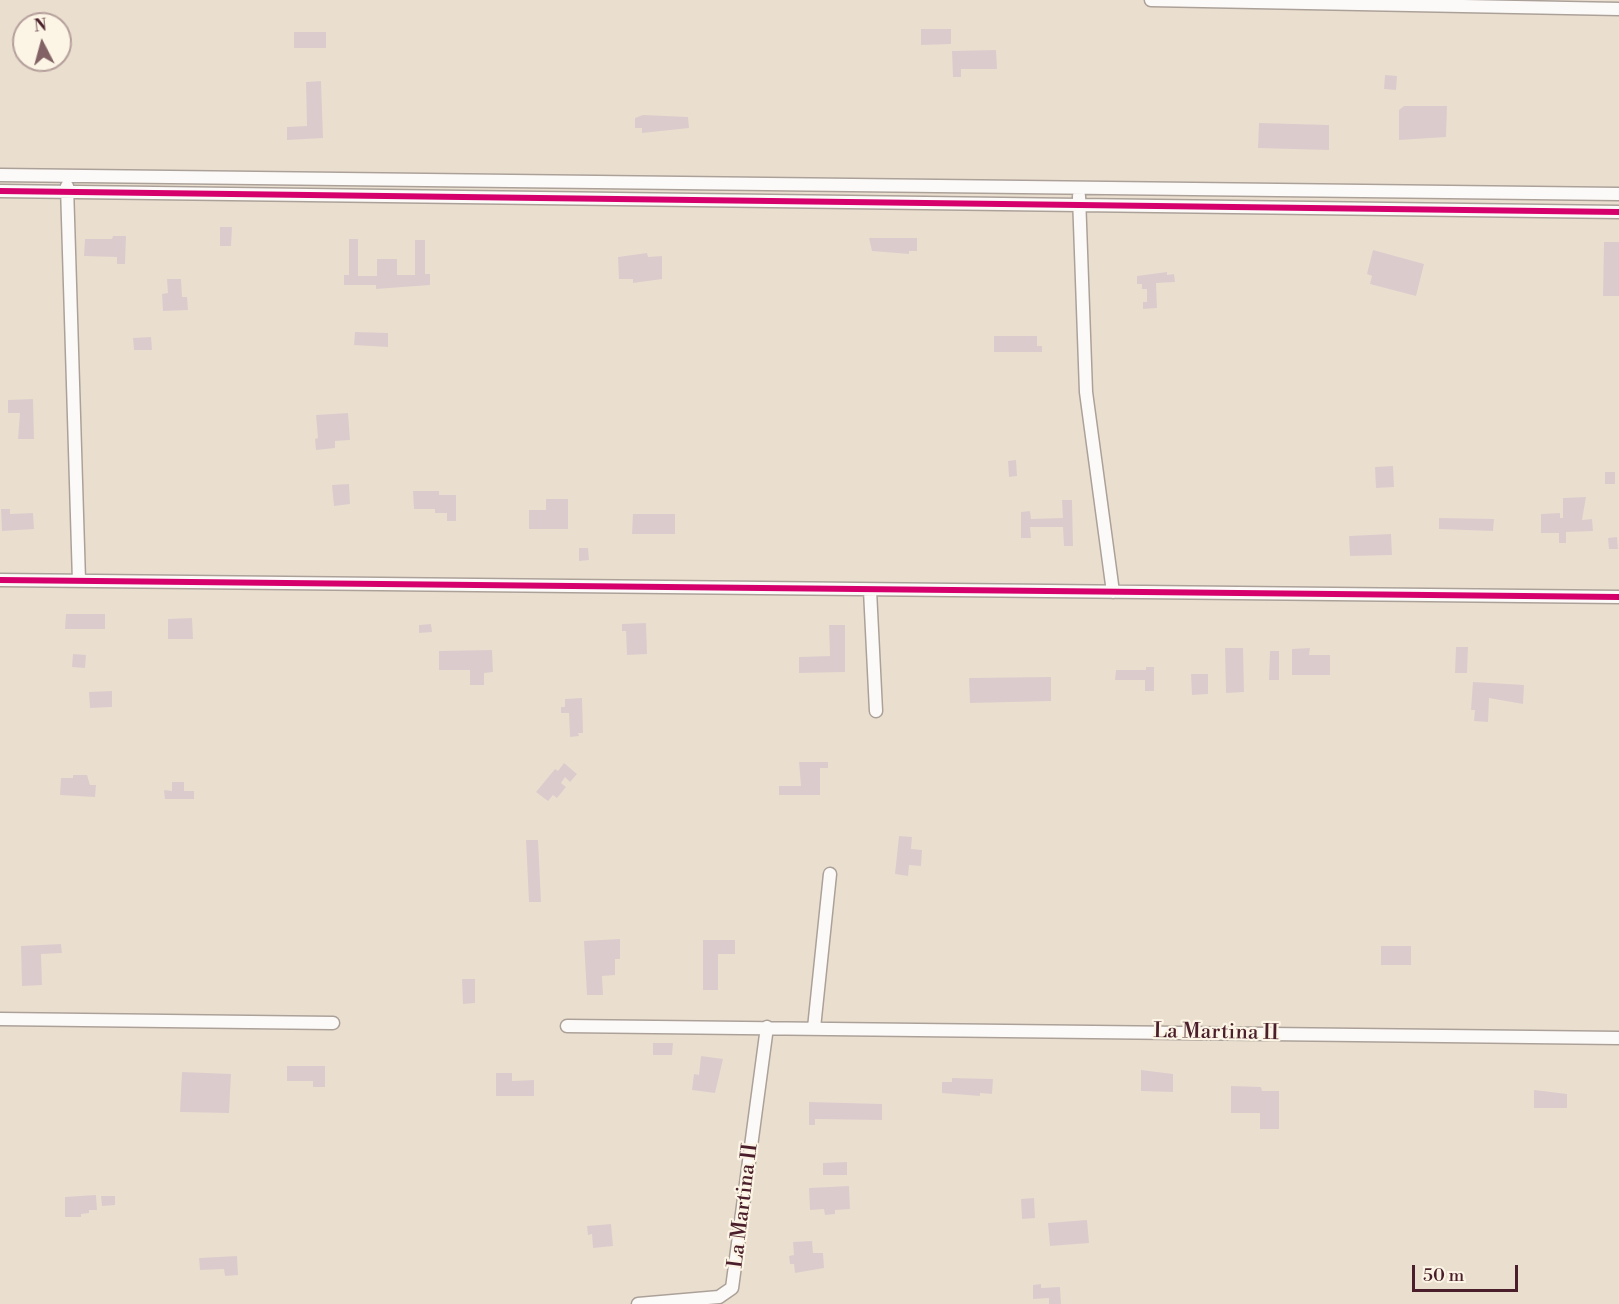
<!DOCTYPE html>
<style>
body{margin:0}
#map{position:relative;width:1619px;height:1304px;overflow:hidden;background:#eadfcf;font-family:"Libre Bodoni",serif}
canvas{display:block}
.north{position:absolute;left:12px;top:12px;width:60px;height:60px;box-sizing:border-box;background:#fcf5e5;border:2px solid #b59f9b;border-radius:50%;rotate:354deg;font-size:16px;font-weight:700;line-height:24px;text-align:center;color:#4a1f2b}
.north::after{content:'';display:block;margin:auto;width:21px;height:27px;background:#826264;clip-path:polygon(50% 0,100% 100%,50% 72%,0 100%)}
.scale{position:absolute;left:1412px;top:1265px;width:106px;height:27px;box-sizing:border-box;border:3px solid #4a1f2b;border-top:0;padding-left:8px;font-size:18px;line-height:21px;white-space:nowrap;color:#4a1f2b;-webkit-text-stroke:4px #fcf5e5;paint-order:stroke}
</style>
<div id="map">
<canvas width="1619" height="1304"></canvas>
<div class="north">N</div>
<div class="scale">50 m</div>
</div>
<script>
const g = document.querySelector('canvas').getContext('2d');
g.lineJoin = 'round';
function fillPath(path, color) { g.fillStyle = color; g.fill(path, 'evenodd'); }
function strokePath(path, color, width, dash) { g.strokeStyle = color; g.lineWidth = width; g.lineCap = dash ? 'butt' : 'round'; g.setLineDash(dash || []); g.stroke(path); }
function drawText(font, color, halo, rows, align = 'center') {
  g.font = font + ' "Libre Bodoni",serif'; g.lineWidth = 4.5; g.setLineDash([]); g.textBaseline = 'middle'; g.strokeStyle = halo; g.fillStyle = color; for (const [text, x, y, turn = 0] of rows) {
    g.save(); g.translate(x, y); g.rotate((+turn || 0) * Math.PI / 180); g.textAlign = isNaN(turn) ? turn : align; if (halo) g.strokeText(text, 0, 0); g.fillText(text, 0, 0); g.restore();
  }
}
const building = new Path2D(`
 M921 29H951V44L921 45Z
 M294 32H326V48H294Z
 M996 50 997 69H961V77H953L952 51Z
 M1385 75 1397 76 1396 90 1384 89Z
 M321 81 323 138 287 140V127L307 126 306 82Z
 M1404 106H1447L1446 137 1399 140V110Z
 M643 115 688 117 689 128 642 133V128H635V118Z
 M1259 123 1329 125V150L1258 148Z
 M220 227H232L231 246H220Z
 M113 236H126L125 264H117V257L84 256 85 239H112Z
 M869 238H917V251H909V254L872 251Z
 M349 239H358V276H377V259H397V275H415V240H425V274H430V285L376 289V285H344V275H349Z
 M1604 242H1619V296H1603Z
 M1373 250 1424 264 1416 296 1370 284 1372 276 1367 274Z
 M647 253 648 257 662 256V279L633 283V279H619L618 257Z
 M1167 272V275L1174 274 1175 282 1156 283 1157 308 1143 309V302H1147V289H1142V284H1137V276Z
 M167 279H181L182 297H187L188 310 163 311 162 294 168 293Z
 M355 332 388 333V347L354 345Z
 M994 336H1037V346H1042V352H994Z
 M151 337 152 350H134L133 338Z
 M33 399 34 439H18L20 413H8V400Z
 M348 413 350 440 335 441V448L316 450 315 439 318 438 316 415Z
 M1016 460 1017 476 1009 477 1008 461Z
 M1393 466 1394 487 1376 488 1375 467Z
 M1605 472H1615V484H1605Z
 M349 484 350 504 334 506 332 485Z
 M413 491H439V495H456V521H447V513H435V509H414Z
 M1586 497 1582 520 1592 519 1593 531 1566 532V543H1559V533H1541V514L1560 513V518H1563V498Z
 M546 499H568V529H529V510H546Z
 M1062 500H1072L1073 546H1064L1063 527H1030L1031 538H1021V512L1030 511 1031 519 1063 518Z
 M1 509H10V514L33 513 34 529 2 531Z
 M633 514H675V534H632Z
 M1439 518 1494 519 1493 531 1439 529Z
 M1391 534 1392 555 1350 556 1349 536Z
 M1617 537 1618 549H1609L1608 538Z
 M579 548H588L589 560 579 561Z
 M66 614H105V629H65Z
 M192 618 193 639H168V619Z
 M646 623 647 654 627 655 626 631H622V624Z
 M431 624 432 632 419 633V625Z
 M829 625H845V672L799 673V657L830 656Z
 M1456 647H1468L1467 673H1455Z
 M1225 648H1243L1244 692 1226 693Z
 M1310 648 1309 655H1330V675H1292V649Z
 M492 650 493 672 484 673V685H470V670H439V651Z
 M1270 651H1279V680H1269Z
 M73 654 86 655 85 668 72 667Z
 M1146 667H1154V691H1145V680H1115L1116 670H1146Z
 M1191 674H1208V694L1192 695Z
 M1051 677V701L970 703 969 678Z
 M1473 682 1524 685 1523 704 1489 698 1488 722 1474 721 1475 710H1471Z
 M112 691V707L90 708 89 692Z
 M582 698 583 733H578L579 736 570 737 569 713H561V707H565V699Z
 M799 762H828V768H820V795H779V786H801Z
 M564 763 577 774 570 782 565 777 561 783 566 787 557 798 553 795 548 801 536 792 555 769 558 771Z
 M73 775H87L90 785H96L95 797 60 795 61 778H73Z
 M172 782H184V791H194V799H165L164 790 172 791Z
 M899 836 912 837 911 849 922 850 921 866 909 865 908 876 895 874Z
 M526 840H538L541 902H529Z
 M620 939V959H615V975L602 976 603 995H587L584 941Z
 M703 940H735V954H718V990H703Z
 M61 944 62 953 41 954 42 985 22 986 21 946Z
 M1381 946H1411V965H1381Z
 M462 979H475V1003L463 1004Z
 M653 1043H673L672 1055H653Z
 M701 1056 723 1059 715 1093 692 1090 694 1074 699 1075Z
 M287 1066H325V1087H313V1081H287Z
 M1141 1070 1173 1074V1092L1141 1091Z
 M182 1072 231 1074 229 1113 180 1112Z
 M496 1073H512V1081L534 1080V1096H496Z
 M952 1078 993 1079 992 1094 980 1093V1096L942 1093V1082H952Z
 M1231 1086 1261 1087 1262 1091H1279V1129H1260V1113H1231Z
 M1534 1090 1567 1094V1108H1534Z
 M809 1102 882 1104V1120L815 1119V1125H809Z
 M847 1162V1175H823V1163Z
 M849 1186 850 1209 835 1210V1214L825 1215 824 1209 810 1210 809 1188Z
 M96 1195 97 1210H89V1213L81 1214V1217H65V1197Z
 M101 1196H115V1205L102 1206Z
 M1034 1198 1035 1218 1022 1219 1021 1199Z
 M1087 1220 1089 1243 1050 1246 1048 1223Z
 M611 1224 613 1246 593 1248 592 1234 588 1235 587 1226Z
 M812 1241 813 1253H823L824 1268 795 1273 794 1264H790L789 1256 794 1255 793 1242Z
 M237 1256 238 1275 225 1276 224 1269 200 1270 199 1258Z
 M1041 1284V1288L1060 1287 1061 1304H1049V1298L1033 1299V1285Z`);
const street = new Path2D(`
 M1151 0 1619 9
 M0 175 1619 194
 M67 186 79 581
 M0 191 1619 212
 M1079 196 1086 392 1113 592
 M0 580 1619 597
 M870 590 876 711
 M0 1019 333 1023
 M567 1026 1619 1038
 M814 1028 830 874
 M638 1304 719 1297 732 1288 767 1027`);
const cycleway = new Path2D(`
 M0 191 1619 212
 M0 580 1619 597`);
const streetNames = [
 ["La Martina II",1216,1033,1],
 ["La Martina II",744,1206,-83]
];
fillPath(building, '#dccbcd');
strokePath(street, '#aca199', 15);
strokePath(street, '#fcfaf8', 12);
strokePath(cycleway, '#d6006c', 6);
drawText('21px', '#4a1f2b', '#fcf5e5', streetNames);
</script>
